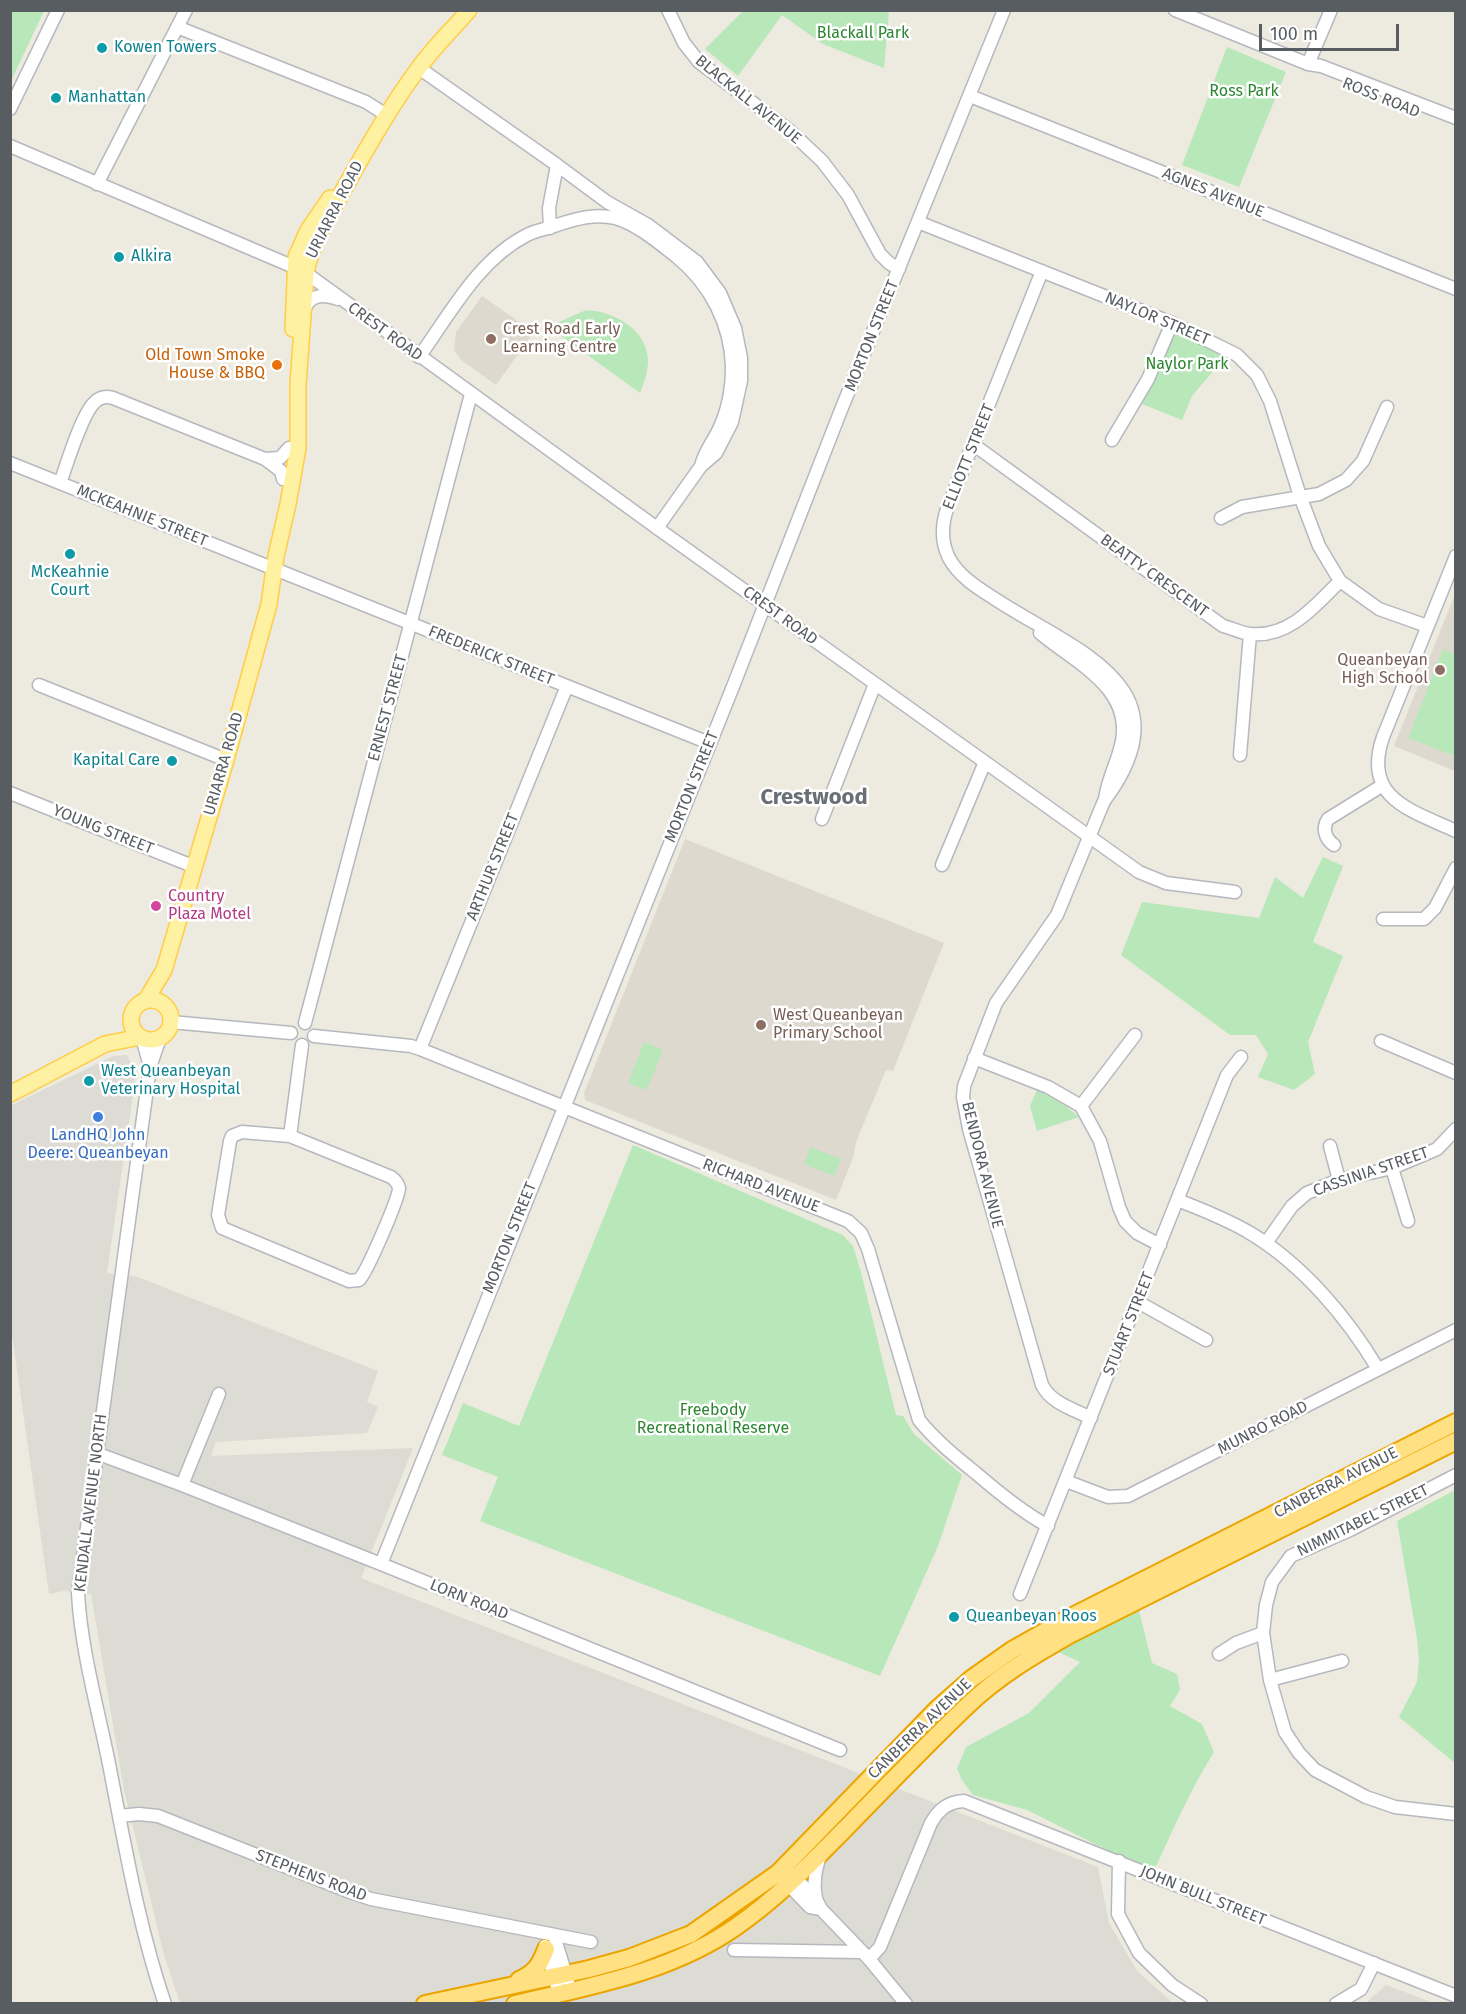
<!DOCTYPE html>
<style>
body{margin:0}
#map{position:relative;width:1466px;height:2014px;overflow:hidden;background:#edeadf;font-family:"Fira Sans",sans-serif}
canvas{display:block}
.frame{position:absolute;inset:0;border:12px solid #585d62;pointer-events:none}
.scale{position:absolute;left:1259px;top:24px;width:140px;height:27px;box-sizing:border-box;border:3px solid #585d62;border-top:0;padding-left:8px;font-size:18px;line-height:21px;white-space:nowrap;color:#585d62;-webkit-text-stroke:4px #fff;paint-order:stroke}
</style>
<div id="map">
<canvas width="1466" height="2014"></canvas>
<div class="frame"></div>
<div class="scale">100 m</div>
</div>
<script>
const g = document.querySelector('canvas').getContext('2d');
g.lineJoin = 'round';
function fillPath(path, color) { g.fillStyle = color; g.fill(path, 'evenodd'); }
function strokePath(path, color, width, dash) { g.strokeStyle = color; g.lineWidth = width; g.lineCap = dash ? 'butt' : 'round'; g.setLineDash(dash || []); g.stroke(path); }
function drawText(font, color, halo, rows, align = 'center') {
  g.font = font + ' "Fira Sans",sans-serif'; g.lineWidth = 5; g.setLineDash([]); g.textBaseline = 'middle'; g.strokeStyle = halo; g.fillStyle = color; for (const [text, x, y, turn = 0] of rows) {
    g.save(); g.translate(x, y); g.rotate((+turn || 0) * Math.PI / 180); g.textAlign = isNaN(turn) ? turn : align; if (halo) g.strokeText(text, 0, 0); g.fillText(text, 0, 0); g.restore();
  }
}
const industrial = new Path2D(`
 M127 1055 136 1074 107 1273 135 1276 378 1371 367 1402 378 1407 367 1433 216 1442 211 1456 413 1448 361 1578 1098 1867 1109 1923 1137 1971 1173 2003H180L164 1955 124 1790 91 1594 64 1591 49 1594 11 1328 10 1106 113 1056Z
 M1386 1985 1434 2003H1366Z`);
const education = new Path2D(`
 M482 296 534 332 496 385 461 360 454 350 456 332Z
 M1455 594V771L1394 746Z
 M685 839 944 943 893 1071 886 1070 856 1142 853 1158 836 1200 585 1100 584 1093Z`);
const green = new Path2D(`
 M10 11H44L11 81H10Z
 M743 11H889L884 68 823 44 782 15 738 76 705 49Z
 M1227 47 1286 72 1239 187 1182 165Z
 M586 310C613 311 647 329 648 360 648 372 644 382 640 393L553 330 559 322Z
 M1176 333 1207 345 1226 356 1192 396 1182 420 1142 404Z
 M1443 649 1455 654V756L1408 738Z
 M1323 857 1343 866 1313 942 1343 956 1308 1042 1315 1074 1294 1090 1258 1077 1268 1054 1256 1035H1230L1121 955 1142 902 1259 918 1275 877 1303 898Z
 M644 1042 663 1050 647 1090 628 1083Z
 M1037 1090 1061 1102 1079 1117 1037 1131 1030 1106Z
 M633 1145 843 1235 853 1246 861 1272 896 1415 903 1416 914 1434 962 1475 938 1546 880 1676 480 1521 498 1477 442 1455 463 1403 519 1426Z
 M810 1147 841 1159 834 1176 804 1164Z
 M1455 1490V1763L1399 1717 1417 1682 1419 1660 1417 1638 1397 1521Z
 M1138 1607 1152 1663 1177 1674 1180 1690 1170 1706 1202 1724 1214 1752C1190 1790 1172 1832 1153 1873L1027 1810 973 1795 962 1780 957 1769 966 1747 1029 1713 1080 1662 1056 1651Z`);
const minor = new Path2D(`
 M668 10 684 43 699 62 790 131 822 161 848 195 880 254 889 263 899 269
 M1175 10 1308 64 1321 66 1456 118
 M177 27 366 102 388 116
 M1308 64 1331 10
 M419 68 557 165 549 208 550 228
 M970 96 1456 289
 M10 109 58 10
 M10 146 294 267
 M557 165 607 202 648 225 697 262 720 293 735 328 741 358V381L732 422 716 453 701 466 657 528
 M97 184 186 10
 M918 222 1172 323 1237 355 1257 375 1270 401 1300 496 1319 546 1340 581 1379 609 1427 626
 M1042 271 947 509C942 524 941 542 949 558 958 575 976 587 992 597 1071 650 1192 684 1104 801L1057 915 996 1003 964 1086 963 1097 969 1129 1042 1385C1051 1403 1073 1409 1091 1418
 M306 273 657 528 1139 872 1166 883 1235 892
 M304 311C309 294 323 294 338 299
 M419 357C450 314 478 260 527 235 536 230 547 229 557 225 575 219 596 213 615 218 637 224 659 243 677 257 710 284 731 324 732 367 732 389 728 410 719 429 713 442 704 452 701 466
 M1112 440 1148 379 1172 323
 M974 445 1223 626C1232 628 1241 633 1250 634 1289 638 1315 606 1340 581
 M265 459 280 458 289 448
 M10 463 709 743
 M60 483C67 464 82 413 95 402 100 397 106 396 113 398L265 459 281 471 283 479
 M1221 518 1242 507 1319 494 1346 480 1363 461 1387 407
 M1456 556 1383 737C1362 798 1410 810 1456 831
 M1040 633C1074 662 1132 687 1122 741 1118 761 1108 778 1105 799
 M39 685 226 760
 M1240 755 1250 634
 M10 793 195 867
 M822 819 875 684
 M1334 845C1325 839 1322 828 1328 819L1383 785
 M942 865 985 762
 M1383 919H1424L1435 908 1456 868
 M171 1022 291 1033
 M305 1023 471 394
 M314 1036 411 1046 420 1049 848 1221 861 1233 868 1249 919 1420C936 1441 956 1457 977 1474 999 1493 1022 1512 1048 1526
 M142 1038 150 1066
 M160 1038 150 1067 78 1593C81 1649 97 1705 108 1759 124 1840 138 1925 165 2004
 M1381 1041 1456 1073
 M420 1049 567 686
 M974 1058 1048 1087 1081 1106 1100 1141 1119 1207 1125 1221 1137 1233 1160 1245
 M1081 1106 1135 1035
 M242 1132 290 1136 391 1177C395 1180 398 1183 399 1188 399 1198 367 1272 359 1280L349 1281 222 1228 218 1215 230 1141 232 1136Z
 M290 1136 302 1045
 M1330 1146 1339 1180
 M1392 1168 1408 1221
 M1178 1200C1202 1210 1227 1219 1250 1233 1302 1264 1347 1317 1378 1369
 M1266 1243 1292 1206 1307 1193 1339 1180 1392 1168 1437 1149 1456 1129
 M1138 1302 1206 1340
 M96 1453 182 1485 381 1564 840 1750
 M1456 1475 1350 1530 1291 1556 1272 1582 1266 1605 1263 1633 1270 1680 1285 1732 1299 1753 1315 1770 1366 1797 1395 1807 1456 1814
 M1066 1481 1108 1497 1128 1496 1456 1330
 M182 1485 219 1394
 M381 1564 732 689 841 410 1004 10
 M1020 1594 1227 1075 1241 1057
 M1219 1654 1236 1643 1263 1633
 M1270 1680 1342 1661
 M119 1816 139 1814 158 1816 350 1892 371 1899 591 1942
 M1119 1861 1118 1914 1139 1953 1172 1985 1201 2004
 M790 1873 816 1899 821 1909 869 1959 906 2004
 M785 1881 810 1907 821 1909
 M816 1899C813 1883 815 1872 820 1856
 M554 1936 568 1981
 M545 1946 559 1993
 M734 1950 862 1952
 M869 1959 880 1947 931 1823C939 1809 948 1802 964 1801L1456 1996
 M1336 2004 1361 1989 1374 1963`);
const major = new Path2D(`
 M293 329 296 257 308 230 330 198
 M131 1020a20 20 0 1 1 40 0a20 20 0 1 1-40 0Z
 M146 1000 164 970 226 760 269 604 276 556 288 504 298 448V384L306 273C311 244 327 220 341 194 365 152 389 108 418 69 433 48 452 30 469 10
 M10 1094 105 1044 140 1037`);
const highway = new Path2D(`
 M519 1980C535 1973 540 1965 546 1949
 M425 2004 589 1969 629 1958 691 1934 778 1873 937 1709 971 1679 1012 1650 1067 1619 1456 1422
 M515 2004C591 1986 672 1972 737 1926 776 1899 809 1865 842 1832 883 1790 924 1747 967 1706 998 1676 1034 1655 1071 1634L1456 1441`);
const markers = [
 [102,48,6,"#0f9aa8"],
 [56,98,6,"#0f9aa8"],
 [119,257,6,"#0f9aa8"],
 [491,339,6,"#8d6e63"],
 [277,365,6,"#e8710a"],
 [70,554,6,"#0f9aa8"],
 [1440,670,6,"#8d6e63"],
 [172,761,6,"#0f9aa8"],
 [156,906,6,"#d1479c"],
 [761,1025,6,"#8d6e63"],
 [89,1081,6,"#0f9aa8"],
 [98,1117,6,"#3f7fe0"],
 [954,1617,6,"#0f9aa8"]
];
const parkNames = [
 ["Blackall Park",863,34],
 ["Ross Park",1244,92],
 ["Naylor Park",1187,365],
 ["Freebody",713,1411],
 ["Recreational Reserve",713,1429]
];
const cultureNames = [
 ["Kowen Towers",114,48],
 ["Manhattan",68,98],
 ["Alkira",131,257],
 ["McKeahnie",70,573,"center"],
 ["Court",70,591,"center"],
 ["Kapital Care",160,761,"right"],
 ["West Queanbeyan",101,1072],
 ["Veterinary Hospital",101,1090],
 ["Queanbeyan Roos",966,1617]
];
const streetNames = [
 ["ROSS ROAD",1381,98,22],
 ["BLACKALL AVENUE",748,100,39],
 ["AGNES AVENUE",1213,193,22],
 ["URIARRA ROAD",335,210,-63],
 ["NAYLOR STREET",1157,319,23],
 ["CREST ROAD",385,332,36],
 ["MORTON STREET",872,336,-68],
 ["ELLIOTT STREET",969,457,-68],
 ["MCKEAHNIE STREET",142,516,22],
 ["BEATTY CRESCENT",1154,576,36],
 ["CREST ROAD",780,616,36],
 ["FREDERICK STREET",491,656,22],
 ["ERNEST STREET",388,708,-75],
 ["URIARRA ROAD",224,764,-74],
 ["MORTON STREET",692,787,-68],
 ["YOUNG STREET",103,830,22],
 ["ARTHUR STREET",493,867,-68],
 ["BENDORA AVENUE",982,1165,76],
 ["CASSINIA STREET",1371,1172,-19],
 ["RICHARD AVENUE",761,1186,21],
 ["MORTON STREET",510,1238,-68],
 ["STUART STREET",1129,1324,-68],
 ["MUNRO ROAD",1263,1428,-27],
 ["CANBERRA AVENUE",1336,1483,-27],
 ["KENDALL AVENUE NORTH",91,1503,-83],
 ["NIMMITABEL STREET",1363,1521,-26],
 ["LORN ROAD",469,1600,22],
 ["CANBERRA AVENUE",920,1729,-44],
 ["STEPHENS ROAD",311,1876,21],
 ["JOHN BULL STREET",1203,1896,22]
];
const educationNames = [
 ["Crest Road Early",503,330],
 ["Learning Centre",503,348],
 ["Queanbeyan",1428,661,"right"],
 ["High School",1428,679,"right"],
 ["West Queanbeyan",773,1016],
 ["Primary School",773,1034]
];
const foodNames = [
 ["Old Town Smoke",265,356],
 ["House & BBQ",265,374]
];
const hotelNames = [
 ["Country",168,897],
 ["Plaza Motel",168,915]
];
const shopNames = [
 ["LandHQ John",98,1136],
 ["Deere: Queanbeyan",98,1154]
];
const districtNames = [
 ["Crestwood",814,798]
];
fillPath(industrial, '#dddcd4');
fillPath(education, '#ddd9ce');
fillPath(green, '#b8e8b9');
strokePath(minor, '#b5b8be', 15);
strokePath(major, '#ffcd46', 18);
strokePath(highway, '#eca500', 20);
strokePath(minor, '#fff', 12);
strokePath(major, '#fff1a2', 15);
strokePath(highway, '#ffe184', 16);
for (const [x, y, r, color] of markers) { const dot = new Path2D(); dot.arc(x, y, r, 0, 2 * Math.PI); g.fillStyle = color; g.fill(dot); strokePath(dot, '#fff', 2); }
drawText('16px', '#2c8630', '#fff', parkNames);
drawText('16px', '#0d838f', '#fff', cultureNames, 'left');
drawText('16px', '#585d62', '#fff', streetNames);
drawText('16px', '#785e54', '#fff', educationNames, 'left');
drawText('16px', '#c56008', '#fff', foodNames, 'right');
drawText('16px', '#b23c85', '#fff', hotelNames, 'left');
drawText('16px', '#366cbe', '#fff', shopNames);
drawText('bold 22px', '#696f74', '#fff', districtNames);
</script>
